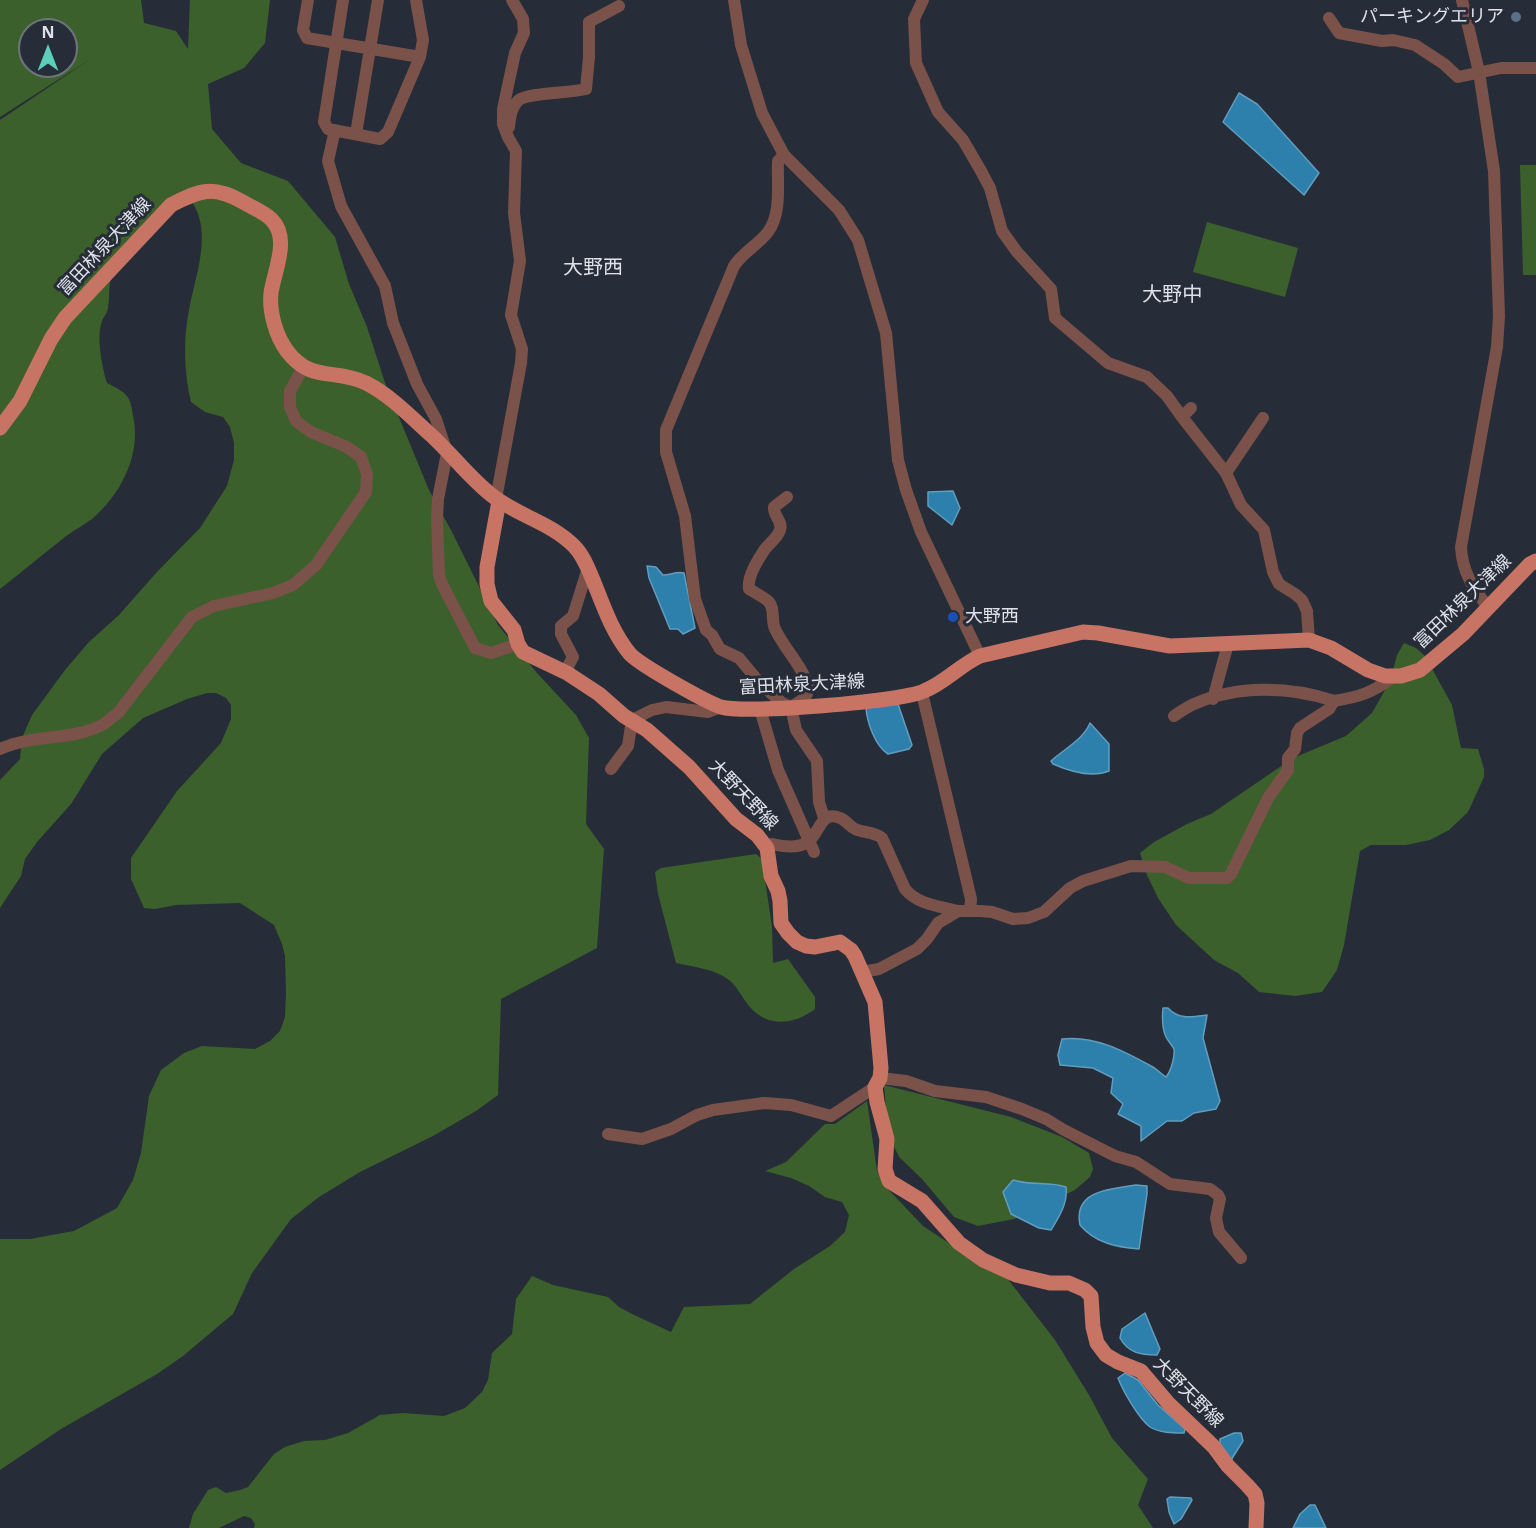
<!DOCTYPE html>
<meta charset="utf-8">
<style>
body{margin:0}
#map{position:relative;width:1536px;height:1528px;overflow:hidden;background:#262d38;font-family:"Open Sans",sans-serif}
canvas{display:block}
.north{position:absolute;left:18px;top:18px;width:60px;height:60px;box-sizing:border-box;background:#262d38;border:2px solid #6f757f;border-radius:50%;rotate:0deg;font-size:16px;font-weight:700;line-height:24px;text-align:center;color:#dde1e9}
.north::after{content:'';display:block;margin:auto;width:21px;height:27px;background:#5cceba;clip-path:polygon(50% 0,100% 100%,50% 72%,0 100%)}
</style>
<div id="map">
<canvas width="1536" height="1528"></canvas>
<div class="north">N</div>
</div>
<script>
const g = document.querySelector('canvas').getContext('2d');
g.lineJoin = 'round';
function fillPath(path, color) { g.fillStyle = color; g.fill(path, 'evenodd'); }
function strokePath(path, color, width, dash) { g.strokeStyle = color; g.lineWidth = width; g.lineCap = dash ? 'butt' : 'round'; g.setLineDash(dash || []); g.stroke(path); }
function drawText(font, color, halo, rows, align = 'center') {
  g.font = font + ' "Open Sans","Noto Sans JP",sans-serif'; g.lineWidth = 6; g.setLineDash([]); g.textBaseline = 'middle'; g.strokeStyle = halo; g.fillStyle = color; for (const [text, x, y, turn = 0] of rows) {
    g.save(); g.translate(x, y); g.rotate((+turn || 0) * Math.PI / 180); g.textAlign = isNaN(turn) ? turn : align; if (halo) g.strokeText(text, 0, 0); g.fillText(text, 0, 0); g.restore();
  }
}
const green = new Path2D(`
 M0 0H141L144 23 176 31 188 49 190 0H270L265 43 244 68 208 84 212 129 241 163 288 181 335 237 349 284 367 327 386 386 429 490 452 532 498 625 537 673 576 715 589 738 586 824 604 849 597 948 501 999 498 1095 476 1111 433 1136 360 1172 319 1197 291 1219 252 1273 233 1314 183 1356 157 1374 61 1429 0 1470V1239H30L74 1231 117 1208 133 1180 141 1153 149 1096 161 1070 184 1053 202 1046 255 1049 270 1041 280 1031 285 1017 286 993 285 956 282 944 274 925 240 903 176 905 155 909 144 908 131 879V858L177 791 221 743 231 719V705L226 698 216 693H207L187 699 143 718 102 754 71 804 37 842 25 859 21 876 0 908V780L20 759 22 738 32 715 65 670 89 642 119 615 156 573 200 528 227 486 234 460V443L230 427 223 417 205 412 191 402C184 373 183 339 189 310 195 277 213 233 192 202L182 199 112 275C108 287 110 296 108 308 107 314 104 316 102 321 96 338 102 366 107 383 131 395 130 397 134 421 140 458 119 496 92 519 84 525 74 530 65 537 43 554 22 572 0 589V120L92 58 0 117ZM30 30H66V66H30Z
 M1520 165H1536V275H1523Z
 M1207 222 1298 248 1285 297 1193 272Z
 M1404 643 1416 648 1425 656 1452 705 1461 748 1478 749 1484 769V777L1468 812 1449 830 1430 840 1406 845H1371L1360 851 1344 945 1337 970 1322 992 1295 996 1259 992 1238 973 1214 960 1176 925 1158 898 1147 875 1140 853 1154 842 1187 824 1211 814 1293 758 1346 736 1372 713 1390 681 1397 655Z
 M756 854 762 859 772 927 773 963 788 959 815 997V1009C794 1025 767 1028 749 1006 743 999 737 986 729 980 715 969 694 967 676 963L658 894 655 872 661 868Z
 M884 1085 1011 1117 1062 1137 1089 1153 1093 1169 1090 1177 1075 1190 1014 1219 978 1226 954 1217 922 1179 899 1157 888 1134Z
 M867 1101 877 1171 887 1188 923 1226 955 1247 1007 1278 1055 1340 1089 1395 1112 1438 1148 1479 1138 1505 1153 1528H254L255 1524 251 1518 244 1516 219 1528H189L193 1514 208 1490 216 1487 226 1493 240 1490 248 1487 274 1454 285 1447 304 1441 325 1440 348 1433 380 1415 403 1413 444 1416 465 1408 482 1392 488 1380 492 1353 512 1334 516 1299 532 1276 553 1285 608 1297 619 1307 632 1314 671 1332 684 1307 750 1304 794 1269 830 1246 845 1232 849 1215 842 1202 825 1197 809 1186 791 1178 765 1171 786 1162 825 1124H835Z`);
const water = new Path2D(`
 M1239 93 1257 104 1319 173 1304 195 1223 122Z
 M953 491 960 508 952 525 928 506V492Z
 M647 566 656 567 663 575C671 575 676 571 684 573L695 628 683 634 678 629H670L649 578Z
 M898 704 912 745 909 749 888 754C875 746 867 722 866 708Z
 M1090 723 1109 744V771C1092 778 1069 771 1053 764L1051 761C1064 749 1083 740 1090 723Z
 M1163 1008H1168C1179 1020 1192 1017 1207 1015L1203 1038 1220 1101 1216 1109 1194 1113 1182 1121H1167L1141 1141V1126L1118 1114 1123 1104 1111 1093 1113 1078 1093 1068 1060 1065 1058 1055 1062 1039C1094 1035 1124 1051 1151 1066 1157 1069 1161 1074 1166 1077 1171 1071 1175 1057 1174 1049 1172 1045 1168 1041 1166 1037 1162 1028 1162 1018 1163 1008Z
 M1013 1180C1030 1186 1049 1181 1066 1187 1068 1203 1059 1217 1051 1230L1039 1228 1011 1214 1003 1192Z
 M1136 1185 1147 1186V1194L1139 1249C1116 1247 1095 1243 1080 1225 1073 1190 1111 1189 1136 1185Z
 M1145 1313 1160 1349 1157 1355C1141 1355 1128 1353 1120 1338L1122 1329Z
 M1125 1373 1138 1380 1158 1405 1185 1429 1184 1433C1173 1433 1159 1433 1150 1427 1139 1419 1123 1391 1118 1378Z
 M1234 1433H1241L1243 1441 1231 1460 1220 1445V1439Z
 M1170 1497 1191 1498 1192 1500 1181 1519 1174 1524 1169 1512 1167 1499Z
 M1310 1505H1315L1326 1528H1293L1300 1514Z`);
const minor = new Path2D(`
 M308 0 303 30 307 38 420 57
 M343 0 324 122 328 129 380 139 388 132 420 57 423 40 416 0
 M734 0 741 45 762 113 784 155 839 210 858 240 886 333 898 460 906 490 921 532 980 656
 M923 0 914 19 916 63 938 112 963 140 981 171 990 188 1002 231 1017 252 1051 289 1055 318 1108 363 1147 377 1167 396 1182 417 1191 408
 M1462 0 1479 72 1494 171 1499 316 1497 347 1461 547C1462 571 1473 589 1489 608
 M1329 18 1339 33 1382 41 1393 40 1415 45 1444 64 1458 77 1501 68H1536
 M509 127C510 118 511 107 519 100 527 93 571 93 586 89L589 57V22L619 6
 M335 130 328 161 341 206 385 286 393 323 417 384 436 419 447 453 438 499 437 519 439 575 442 584 475 648 491 653 518 644
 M356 134 378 0
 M784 155 778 161C777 184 782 213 768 232 758 245 743 252 734 266L666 430V452L685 516 695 599 706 630 712 635 720 649 739 658 759 682 782 703 791 707
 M1182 417 1226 473
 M1263 418 1226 473 1241 505 1264 530 1273 572 1279 584 1295 594 1302 600 1307 611 1309 640
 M787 497 774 507C773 516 783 521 780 530 778 537 770 543 765 549 758 560 747 576 749 589 755 593 764 597 769 602 775 609 771 620 775 629 785 650 803 666 809 689L805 698 791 707
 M496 499 521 363 522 349 511 315 520 261 514 213 516 151 508 137 503 124V109L515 53 524 33 523 19 512 0
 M565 672 573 657 561 634V626L573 616 588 568
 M922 693 971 899 970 911
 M1213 699 1228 644
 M791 707 796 730 817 761 819 802 824 818
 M760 709 778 770 814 852
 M1174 716C1180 712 1187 707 1194 704 1237 685 1290 686 1334 701
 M0 749C32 734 71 741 102 725 107 722 112 717 118 713L192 617 214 606 273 593 293 585 316 565 366 492 367 474 361 457 347 447 311 432 296 421 290 407V391L303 368
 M611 769 628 746 632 720 652 710 666 707 708 712 721 707
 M772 844C784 847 799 849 809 841 820 832 821 810 840 818 846 820 849 826 855 829 864 833 874 832 882 838L905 889C918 905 940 906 958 911
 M862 972 879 969 917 949 927 939 938 923 958 911H980L992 912 1013 919 1028 918 1044 912 1070 888 1083 881 1131 866 1165 867 1189 878H1227L1231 874 1268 798 1288 770V758L1295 749 1297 733 1300 728 1329 709 1334 701C1359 697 1372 693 1393 677
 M880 1078 906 1081 935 1091 986 1097 1022 1109 1046 1119 1064 1130 1115 1156 1136 1162 1170 1184 1210 1189 1218 1195 1220 1199 1216 1218 1219 1232 1241 1258
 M608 1134 642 1139 671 1129 697 1115 713 1110 764 1103 791 1105 831 1116 875 1087`);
const major = new Path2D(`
 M0 428 20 401 51 339 65 318 171 205C200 190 213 185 243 202 251 207 264 212 271 219 291 238 274 271 271 293 269 312 276 336 287 351 311 383 335 368 366 383 390 395 411 417 431 435 453 455 470 479 494 497 519 516 551 523 574 546 583 555 588 568 593 580 603 605 612 632 630 654 640 665 706 702 721 707 746 714 900 702 924 691 945 683 960 665 980 656L1083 632 1098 633 1170 646 1309 640 1331 648 1368 670 1385 676H1401L1420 670 1463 634 1530 564 1536 561
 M499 501 487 567V584L491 601 514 630 518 644 523 652 567 673 599 694 624 716 647 730 689 767 736 819 757 835 767 848 771 876 778 891 780 901 781 923 788 933 797 942 806 946 815 947 840 942 851 950 855 956 875 1002 881 1068 880 1078 875 1087 877 1102 887 1139 885 1169 889 1181 922 1201 959 1243 983 1260 1016 1275 1050 1283H1069L1085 1290 1091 1296 1093 1327 1097 1343 1106 1355 1118 1362 1141 1371 1169 1404 1214 1447 1228 1466 1247 1485 1255 1494 1257 1503 1256 1528`);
const markers = [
 [1516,17,6,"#5c6f8a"],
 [953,617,6,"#1a4fb4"]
];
const poiNames = [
 ["パーキングエリア",1504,17],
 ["大野西",965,617,"left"]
];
const streetNames = [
 ["富田林泉大津線",105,247,-47],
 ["富田林泉大津線",1463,602,-44],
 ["富田林泉大津線",802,685,-3],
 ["大野天野線",743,795,46],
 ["大野天野線",1188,1393,45]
];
const neighbourhoodNames = [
 ["大野西",593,268],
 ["大野中",1172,295]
];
fillPath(green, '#3b602b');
fillPath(water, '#2d80ac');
strokePath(water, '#629dbe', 1.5);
strokePath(minor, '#7b5249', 12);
strokePath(major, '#c87464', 15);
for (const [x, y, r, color] of markers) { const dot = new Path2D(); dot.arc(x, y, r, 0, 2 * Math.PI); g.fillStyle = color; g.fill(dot); strokePath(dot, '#262d38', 2); }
drawText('18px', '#dde1e9', '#262d38', poiNames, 'right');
drawText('18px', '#dde1e9', '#262d38', streetNames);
drawText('20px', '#dde1e9', '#262d38', neighbourhoodNames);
</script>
